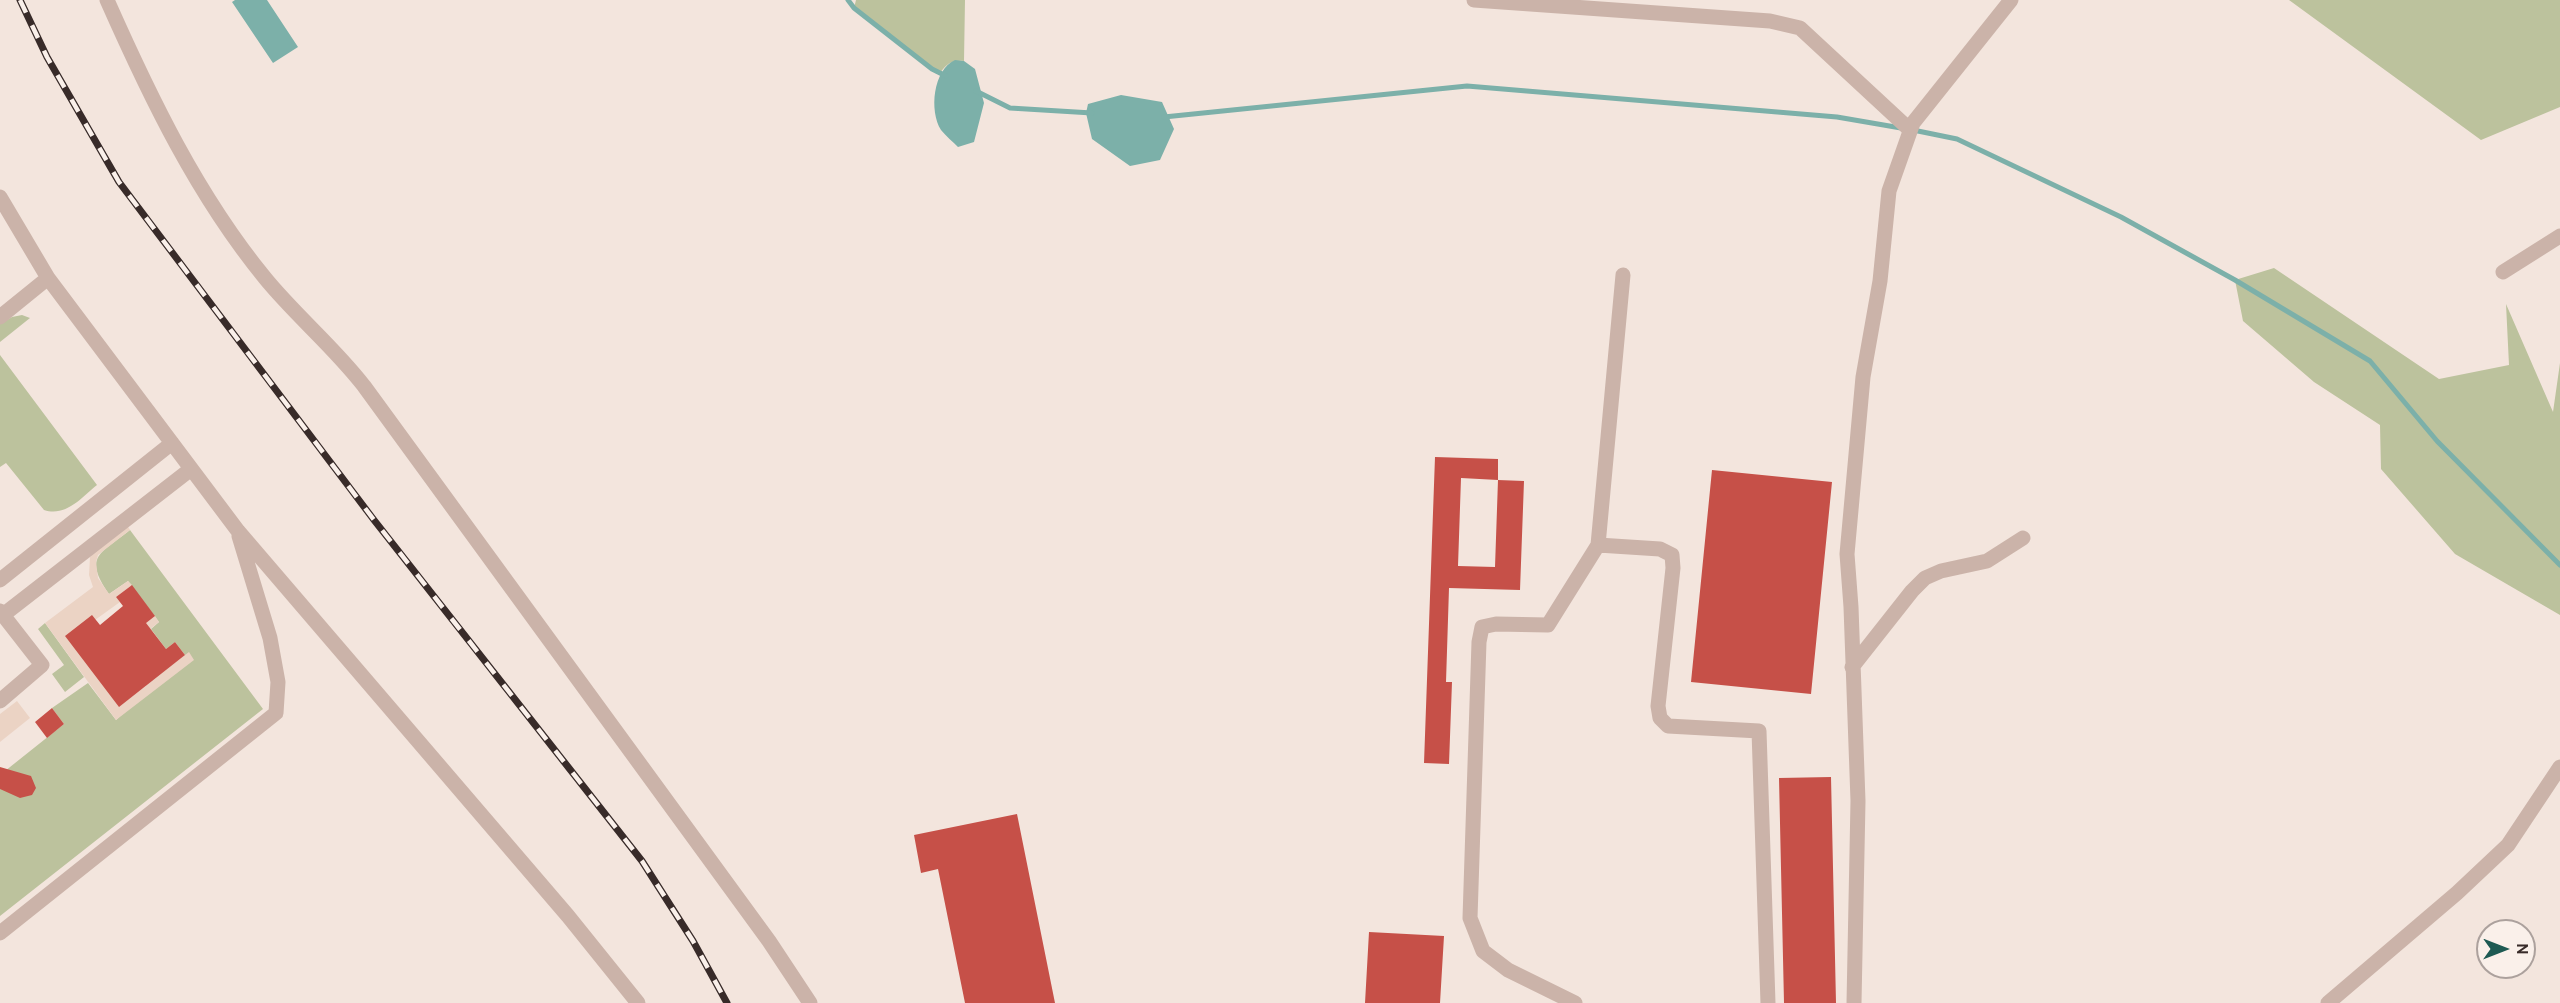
<!DOCTYPE html>
<style>
body{margin:0}
#map{position:relative;width:2560px;height:1003px;overflow:hidden;background:#f3e5dd;font-family:Cabin,sans-serif}
canvas{display:block}
.north{position:absolute;left:2476px;top:919px;width:60px;height:60px;box-sizing:border-box;background:#faf0ea;border:2px solid #aca19d;border-radius:50%;rotate:90deg;font-size:16px;font-weight:700;line-height:24px;text-align:center;color:#382b29}
.north::after{content:'';display:block;margin:auto;width:21px;height:27px;background:#1e5a53;clip-path:polygon(50% 0,100% 100%,50% 72%,0 100%)}
</style>
<div id="map">
<canvas width="2560" height="1003"></canvas>
<div class="north">N</div>
</div>
<script>
const g = document.querySelector('canvas').getContext('2d');
g.lineJoin = 'round';
function fillPath(path, color) { g.fillStyle = color; g.fill(path, 'evenodd'); }
function strokePath(path, color, width, dash) { g.strokeStyle = color; g.lineWidth = width; g.lineCap = dash ? 'butt' : 'round'; g.setLineDash(dash || []); g.stroke(path); }
const green = new Path2D(`
 M856 0H965L964 61C951 60 947 64 940 73L854 8Z
 M2289 0H2560V107L2481 140Z
 M2274 268 2439 379 2509 365 2506 304 2553 412 2560 363V615L2455 554 2381 469 2380 425 2314 382 2243 321 2235 280Z
 M22 315 30 318 0 342V324L12 317Z
 M0 355 97 485C81 498 66 517 44 510L6 463 0 467Z
 M130 530 263 709 0 916V775L64 724 52 708 88 683 116 720 185 655 175 642 166 649 151 629 159 622 128 581 109 594C83 556 100 554 130 530Z
 M45 623 84 677 65 692 52 674 64 665 38 629Z`);
const plaza = new Path2D(`
 M127 525 130 530 98 555 96 562 98 578 109 594 128 581 132 585 116 597 120 602 95 620 119 706 146 686 112 642 155 616 159 622 129 646 154 678 189 652 194 660 116 720 45 623 93 587 89 575 90 557 95 550Z
 M17 701 30 718 0 742V714Z`);
const water = new Path2D(`
 M235 0H267L298 47 273 63 232 2Z
 M955 60 964 61 975 69 984 103 974 142 958 147C953 142 946 136 941 130 929 111 933 70 955 60Z
 M1121 95 1162 102 1174 129 1160 160 1130 166 1092 139 1086 113 1088 104Z`);
const stream = new Path2D(`
 M848 0 854 8 932 69 946 76
 M976 91 1010 108 1092 113
 M1164 117 1467 86 1837 117 1901 128
 M1913 130 1957 139 2121 217 2235 280 2370 361 2437 441 2560 565`);
const building = new Path2D(`
 M1435 457 1498 459V480L1524 481 1520 590 1449 588 1446 682H1452L1449 764 1424 763ZM1461 478 1498 480 1495 567 1458 566Z
 M1712 470 1832 482 1811 694 1691 682Z
 M132 585 155 616 146 623 166 649 175 642 185 655 119 707 65 636 92 615 100 625 123 606 116 597Z
 M52 708 64 724 47 738 35 722Z
 M0 767 31 776 36 788 32 795 20 798 0 789Z
 M1831 777 1836 1003H1784L1779 778Z
 M1017 814 1055 1003H965L938 869 921 873 914 835Z
 M1369 932 1444 936 1440 1003H1365Z`);
const minor = new Path2D(`
 M107 0C150 97 197 195 265 278 296 316 334 347 364 386L769 941 810 1003
 M1474 0 1770 21 1800 28 1909 129
 M0 197 48 278 238 531 568 916 638 1003
 M2503 272 2560 236
 M1623 275 1598 545 1660 549 1672 555 1673 568 1658 706 1660 718 1668 726 1759 731 1768 1003
 M0 317 48 278
 M0 580 172 443
 M0 611 42 665 0 701
 M3 615 191 469
 M1852 667 1912 591 1925 578 1941 571 1987 561 2023 538
 M0 933 276 713 278 682 270 638 239 536
 M1575 1003 1508 970 1483 951 1470 918 1479 642 1482 627 1496 624 1548 625 1598 545
 M1854 1003 1858 801 1851 607 1847 554 1863 377 1880 281 1889 191 1913 123 2011 0
 M2328 1003 2457 893 2508 845 2560 767`);
const rail = new Path2D(`
 M20 0 47 57 119 182 374 520 642 861 693 941 727 1003`);
fillPath(green, '#bcc29d');
fillPath(plaza, '#ebd3c4');
fillPath(water, '#7cb0a9');
strokePath(stream, '#7cb0a9', 5);
fillPath(building, '#c65048');
strokePath(minor, '#cbb3a9', 15);
strokePath(rail, '#382b29', 7);
strokePath(rail, '#faf0ea', 4.5, [14]);
</script>
